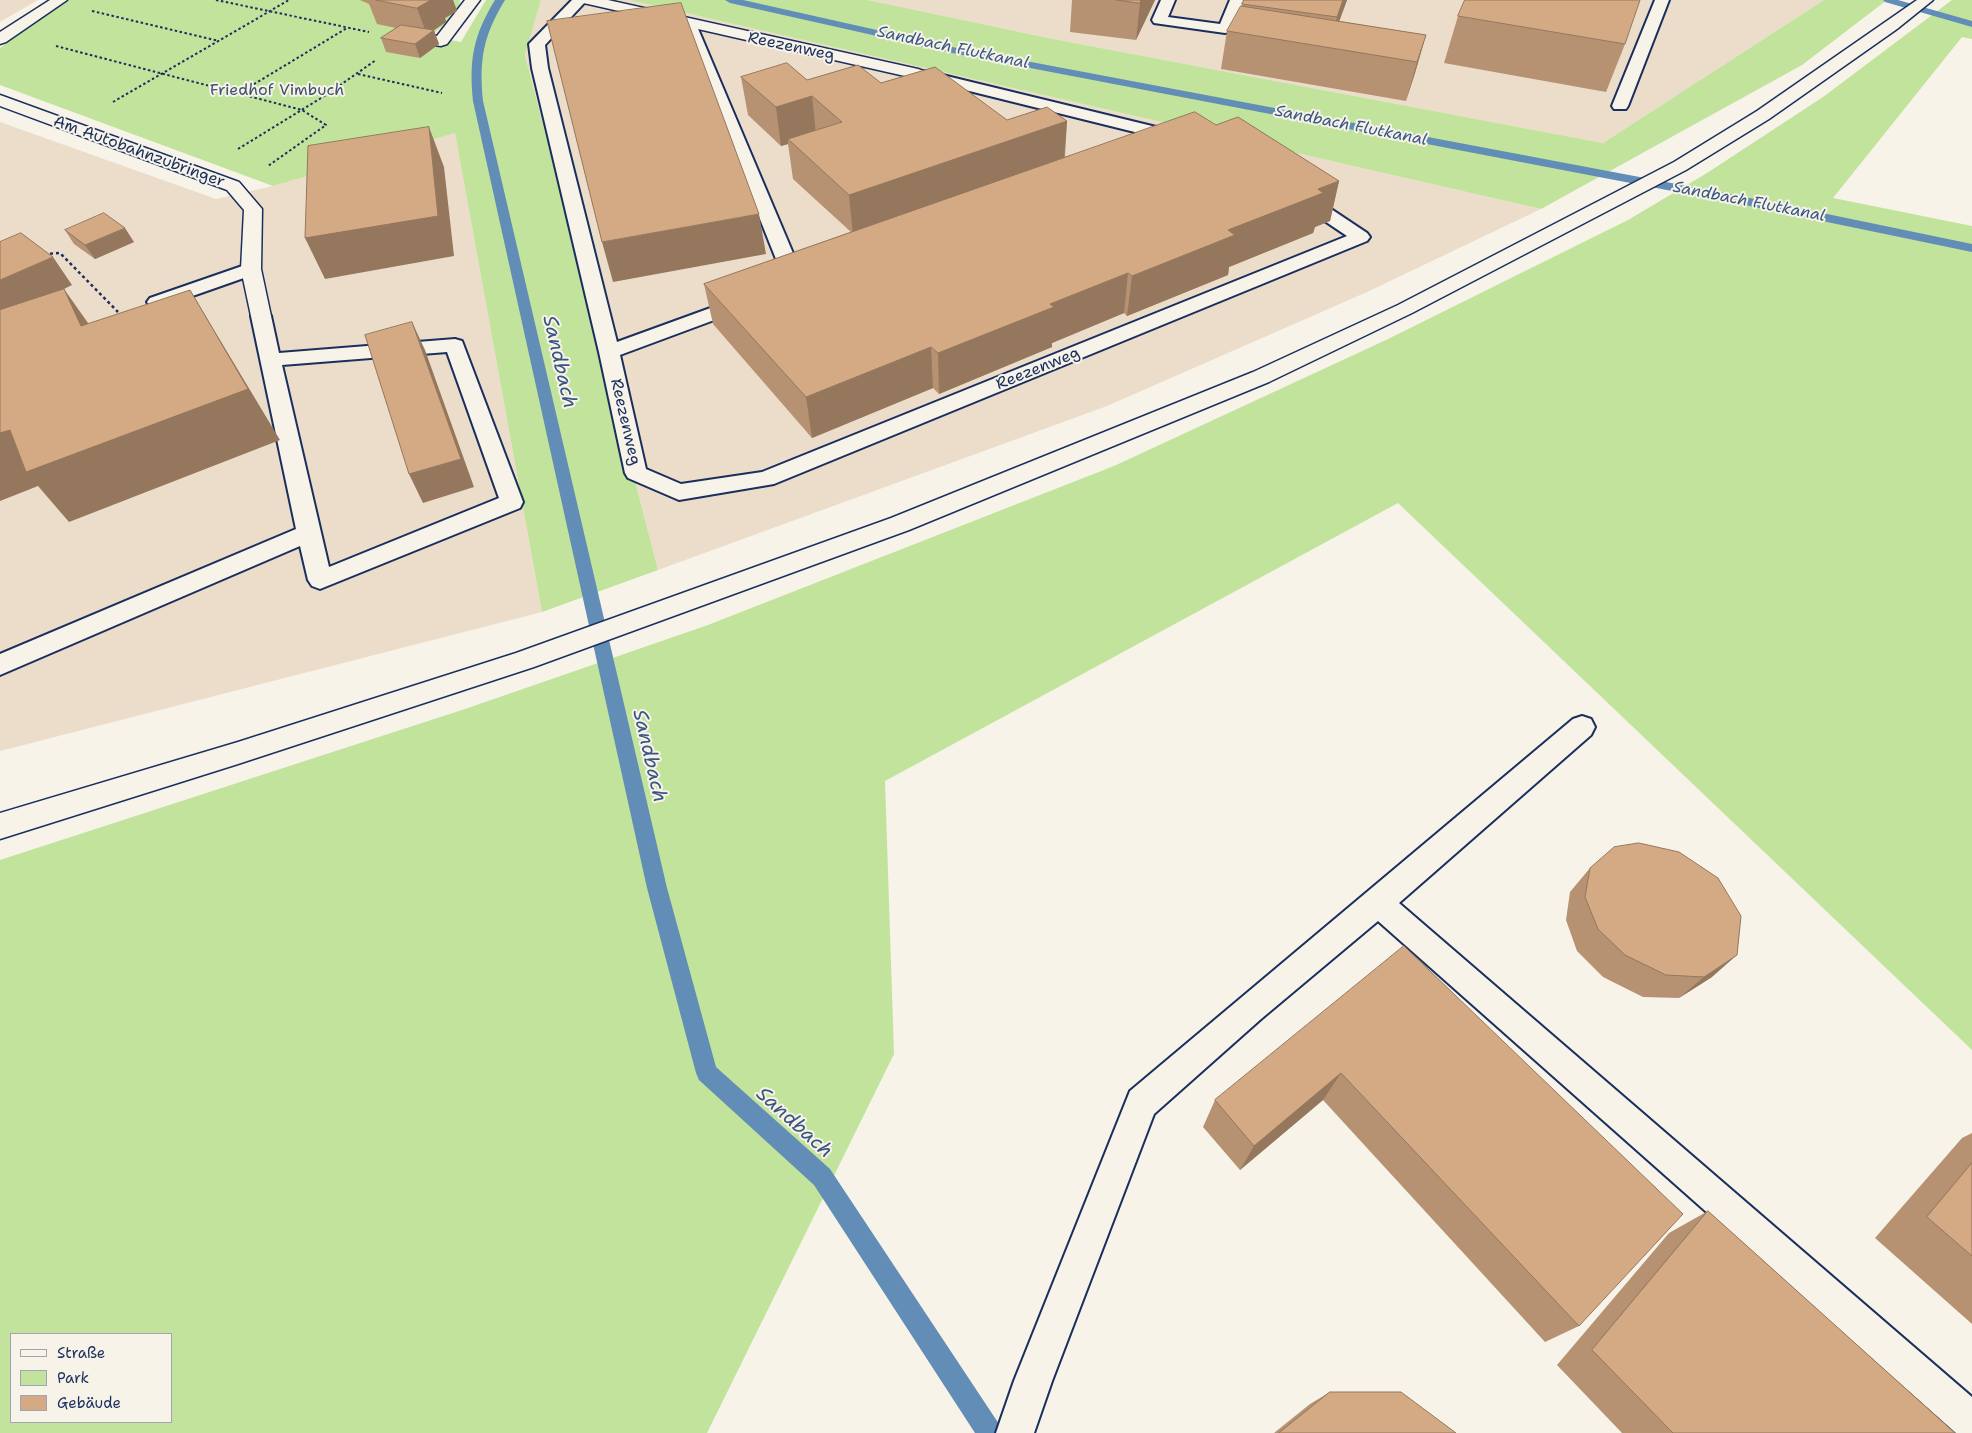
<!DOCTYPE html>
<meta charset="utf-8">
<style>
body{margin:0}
#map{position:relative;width:1972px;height:1433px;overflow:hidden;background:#f7f3e8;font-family:"Shantell Sans",sans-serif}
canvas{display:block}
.legend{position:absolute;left:10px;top:1333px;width:162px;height:90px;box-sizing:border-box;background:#f7f3e8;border:1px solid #9fa5b1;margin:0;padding:6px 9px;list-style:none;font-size:15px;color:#1b2f5e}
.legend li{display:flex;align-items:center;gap:10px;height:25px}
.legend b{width:25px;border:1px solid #9fa5b1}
</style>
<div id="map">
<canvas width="1972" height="1433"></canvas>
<ul class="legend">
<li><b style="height:6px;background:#f7f3e8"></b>Straße</li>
<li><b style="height:14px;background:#c1e39c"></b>Park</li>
<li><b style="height:14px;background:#d4aa85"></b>Gebäude</li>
</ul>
</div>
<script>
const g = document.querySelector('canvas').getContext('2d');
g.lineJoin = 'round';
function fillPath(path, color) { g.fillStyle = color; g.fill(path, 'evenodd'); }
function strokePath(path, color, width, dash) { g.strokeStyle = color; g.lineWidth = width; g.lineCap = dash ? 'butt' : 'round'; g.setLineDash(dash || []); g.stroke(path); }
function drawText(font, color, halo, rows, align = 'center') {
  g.font = font + ' "Shantell Sans",sans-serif'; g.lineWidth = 4; g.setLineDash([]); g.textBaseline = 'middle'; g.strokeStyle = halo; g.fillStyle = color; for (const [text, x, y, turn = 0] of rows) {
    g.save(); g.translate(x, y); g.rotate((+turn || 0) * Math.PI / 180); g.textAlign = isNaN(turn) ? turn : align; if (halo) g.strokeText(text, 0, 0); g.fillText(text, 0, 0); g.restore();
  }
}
const built = new Path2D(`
 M0 0H38L0 22Z
 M541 0H629L1541 209 1367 292 1107 406 658 570 525 55Z
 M868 0H1824L1603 143 1053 39Z
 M0 122 216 199 273 186 455 133 542 612 0 751Z`);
const green = new Path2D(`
 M66 0H460L459 14 430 36 461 42 486 0H541L525 55 658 570 542 612 455 133 273 186 0 85V48Z
 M629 0H868L1053 39 1603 143 1824 0H1887L1802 65 1541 209Z
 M1952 0H1972V39L1962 37 1833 198 1972 226V1050L1398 503 885 781 894 1054 707 1433H0V860L465 709 708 625 1114 466 1386 340 1628 220 1707 173 1823 97ZM11 1334H171V1422H11Z`);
const stream = new Path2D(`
 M495 0H505C483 36 479 60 483 101L667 888 716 1067 830 1169 999 1424 1003 1433H975L814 1185 699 1080 696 1073 647 888 473 101C469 60 473 36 495 0Z
 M725 0H743L957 48 1740 196 1972 244V252L1740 204 957 54 730 3Z
 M1883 0H1898L1972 21V27L1885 2Z`);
const pathFar1 = new Path2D(`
 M216 0 369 32
 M92 11 219 41
 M56 46 302 110 326 125 268 166
 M358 74 442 93
 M241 92 347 28
 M113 102 289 0
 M238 149 326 95 376 60`);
const path = new Path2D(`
 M44 254 60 253 118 312`);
const lane = new Path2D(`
 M572 0H587L545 45 548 68 617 342 738 298 745 296 752 298 755 302 752 306 620 355 646 469 681 484 762 472 1347 236 1295 201 1292 197 1295 193 1301 192 1307 193 1367 233 1370 237 1367 241 774 484 679 500 628 478 625 473 599 352 532 68 529 44Z
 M1161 0H1175L1168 17 1220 24 1230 0H1244L1232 29 1230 32 1225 33 1154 23 1152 20Z
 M1655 0H1669L1628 106 1626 109H1614L1612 106Z
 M689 20 694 21 696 24 806 284 803 288 796 290 789 288 786 284 682 24 684 21Z
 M926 71 1185 134 1187 138 1185 142 1179 143 921 79 918 76 921 73Z
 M251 263 258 265 260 269 258 273 164 306 157 308 150 306 147 302 150 298Z
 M261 310 268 312 271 316 279 353 455 339 462 341 523 502 520 508 320 589 312 586 308 580 300 546 0 675V654L296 529 251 316 254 312ZM447 352 499 498 329 567 282 365Z
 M1582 716 1591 719 1595 727 1591 735 1399 903 1972 1397V1433H1956L1378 921 1261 1019 1154 1114 1052 1381 1034 1433H996L1014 1381 1130 1091 1573 719Z`);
const street = new Path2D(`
 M465 0H480L447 44 441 46 403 41 397 39 395 36 397 33 403 31 437 36Z
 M581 0H608L918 69 924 71 926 74 924 77 918 79 588 4 583 3Z
 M0 95 239 182 262 209 261 269 271 316 268 320 261 322 254 320 251 316 241 269 244 210 227 190 0 106Z`);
const secondary = new Path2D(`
 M50 0H67L6 42 0 44V32Z
 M1917 0H1933L1897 29 1769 119 1686 170 1412 313 1269 382 909 530 534 667 238 764 0 839V813L238 742 516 653 891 518 1253 372 1398 305 1674 162 1757 111Z`);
const wall = new Path2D(`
 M360 0H453L457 11 445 18 446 22 433 30 439 44 420 58 386 52 381 38 396 28 377 24 369 4Z
 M1072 0H1155L1136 40 1070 32Z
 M1347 0 1339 21 1426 35 1415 73 1406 101 1221 69 1227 31 1242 6V4Z
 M1458 16 1625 44 1606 92 1444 63Z
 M741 77 881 83 1007 120 1067 121 1065 157 1216 125 1339 181 1330 221 1315 227 1313 233 1229 267 1228 275 1127 316 1124 313 1052 343V347L939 394 933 388 812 438 713 324 704 284 851 232 793 179 788 144 781 146 748 115Z
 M65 230 134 242 95 259 74 244Z
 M1590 868 1712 977 1679 998 1643 997 1603 977 1577 951 1566 920 1570 892Z
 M1404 946 1579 1326 1545 1342 1323 1100 1240 1170 1203 1127 1215 1100Z
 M1972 1133V1324L1875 1238 1962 1138Z
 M1708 1211 1955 1433H1622L1557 1365 1669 1233Z
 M1330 1392 1456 1433H1274L1310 1404Z`);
const shadedWall = new Path2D(`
 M429 0H453L457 11 445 18 446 22 427 35 417 8Z
 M1141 0H1155L1136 40 1140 3Z
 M1343 0H1347L1331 44 1337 17Z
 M434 30 439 44 420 58 415 44Z
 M1426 35 1415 73 1406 101 1417 62Z
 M812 96 816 135 788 139V144L781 146 776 107Z
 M1067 121 1064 160 853 235 849 195Z
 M429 127 444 167 454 256 325 279 305 238Z
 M1339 181 1330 221 1315 227 1313 233 1229 267 1228 275 1127 316 1132 276 1228 230 1318 189Z
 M759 214 766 254 613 282 602 242Z
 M125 228 134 242 95 259 85 245Z
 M53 257 72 285 64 289 100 340 0 312V280Z
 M1128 273 1124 313 1052 343V347L939 394 938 353 1050 304Z
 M190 290 280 440 69 522 38 486 0 501V433Z
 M412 322 425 350 474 487 423 503 409 474Z
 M931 347 933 388 812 438 806 397Z
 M1737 955 1712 977 1679 998 1704 977Z
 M1341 1073 1323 1100 1240 1170 1254 1146Z`);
const building = new Path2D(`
 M376 0H431L417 8Z
 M1117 0H1141L1140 3Z
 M1244 0H1343L1337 17 1242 4Z
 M1465 0H1640L1625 44 1458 16Z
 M681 3 759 214 602 242 547 21Z
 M1241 6 1426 35 1417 62 1227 31Z
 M401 25 434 30 415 44 381 38Z
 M787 63 807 80 858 65 881 83 935 67 1007 120 1047 107 1067 121 849 195 788 139 842 122 812 96 776 107 741 77Z
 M1195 112 1216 125 1238 117 1339 181 1318 189 1323 193 1228 230 1235 235 1132 276 1128 273 1050 304 1054 307 938 353 931 347 806 397 704 284Z
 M429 127 438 216 305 238 308 146Z
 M104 213 125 228 85 245 65 230Z
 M21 233 53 257 0 280V242Z
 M64 289 81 326 190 290 248 389 26 472 10 430 0 433V310Z
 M412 322 461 459 409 474 365 335Z
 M1639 843 1679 852 1718 878 1741 916 1737 955 1704 977 1666 975 1625 955 1598 929 1585 897 1590 868 1614 847Z
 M1404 946 1683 1214 1579 1326 1341 1073 1254 1146 1215 1100Z
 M1972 1163V1256L1927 1217Z
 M1708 1211 1955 1433H1673L1592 1350Z
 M1330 1392H1401L1456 1433H1279Z`);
const farStreetnames = [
 ["Reezenweg",791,47,12],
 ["Am Autobahnzubringer",139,152,20],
 ["Reezenweg",1038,369,-22],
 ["Reezenweg",625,422,77]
];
const farWaternames = [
 ["Sandbach Flutkanal",953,48,12],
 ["Sandbach Flutkanal",1351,126,11],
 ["Sandbach Flutkanal",1749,202,11]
];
const farParknames = [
 ["Friedhof Vimbuch",277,91]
];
const waterNames = [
 ["Sandbach",559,362,77],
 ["Sandbach",649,756,77],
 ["Sandbach",794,1123,42]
];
fillPath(built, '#ecddca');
fillPath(green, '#c1e39c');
fillPath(stream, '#628db6');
strokePath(lane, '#1b2f5e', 4);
strokePath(street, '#1b2f5e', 3);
strokePath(secondary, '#1b2f5e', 3);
strokePath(pathFar1, '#1b2f5e', 2, [2.5, 2.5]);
strokePath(path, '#1b2f5e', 2.5, [3, 3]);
fillPath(lane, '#f7f3e8');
fillPath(street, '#f7f3e8');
fillPath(secondary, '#f7f3e8');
fillPath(wall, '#b69272');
fillPath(shadedWall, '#94775d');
fillPath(building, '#d4aa85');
strokePath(building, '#94775d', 1);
drawText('16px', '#1b2f5e', '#f7f3e8', farStreetnames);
drawText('italic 16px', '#385683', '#f7f3e8', farWaternames);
drawText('16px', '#3c536a', '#f7f3e8', farParknames);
drawText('italic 20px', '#385683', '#f7f3e8', waterNames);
</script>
